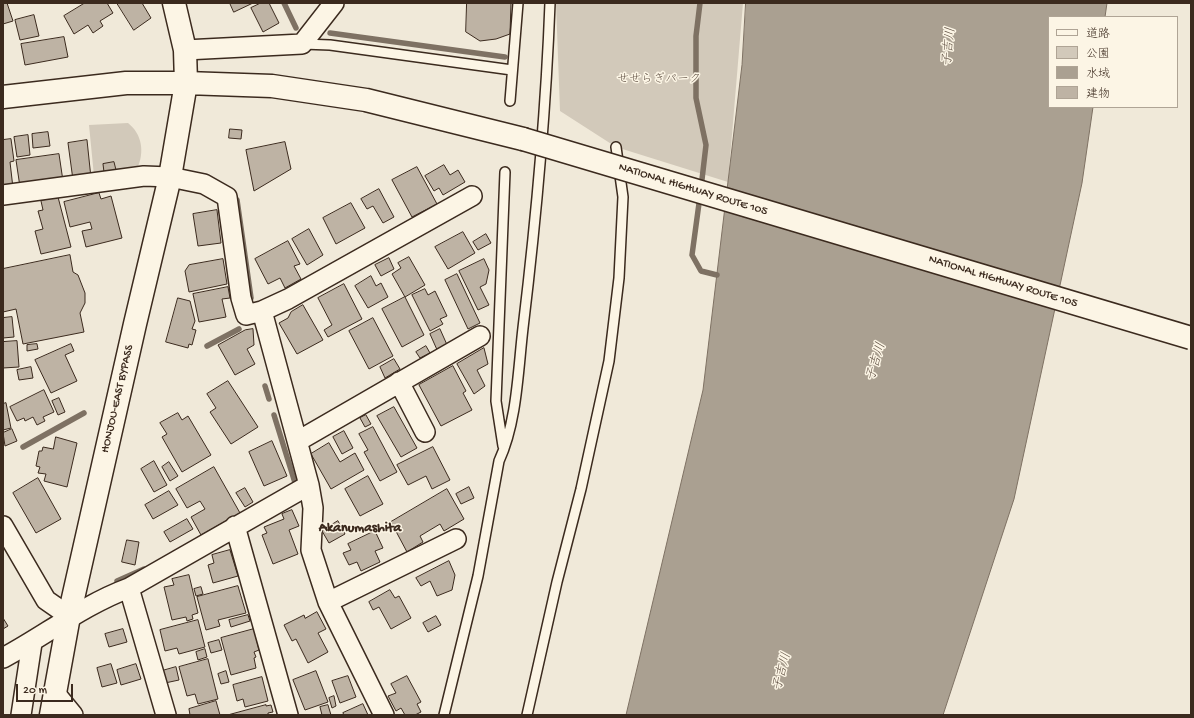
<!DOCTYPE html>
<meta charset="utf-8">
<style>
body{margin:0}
#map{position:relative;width:1194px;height:718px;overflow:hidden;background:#f0e9d9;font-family:"Gochi Hand","Klee One",sans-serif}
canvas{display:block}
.frame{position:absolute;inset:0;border:4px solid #3b2a1e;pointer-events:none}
.legend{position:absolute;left:1048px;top:16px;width:130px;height:92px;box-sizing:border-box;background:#fcf5e5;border:1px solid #afa495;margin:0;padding:5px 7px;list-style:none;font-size:12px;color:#3b2a1e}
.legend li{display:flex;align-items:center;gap:8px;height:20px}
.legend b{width:20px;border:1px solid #afa495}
.scale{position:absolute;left:16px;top:684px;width:57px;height:18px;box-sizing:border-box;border:2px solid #3b2a1e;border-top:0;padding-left:5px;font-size:12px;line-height:14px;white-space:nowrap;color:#3b2a1e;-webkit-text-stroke:3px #fcf5e5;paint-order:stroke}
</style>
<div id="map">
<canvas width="1194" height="718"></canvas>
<div class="frame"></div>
<ul class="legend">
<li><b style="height:5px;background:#fcf5e5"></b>道路</li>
<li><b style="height:11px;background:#d2c9ba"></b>公園</li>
<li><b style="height:11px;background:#aaa091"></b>水域</li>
<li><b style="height:11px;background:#beb3a4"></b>建物</li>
</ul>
<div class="scale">20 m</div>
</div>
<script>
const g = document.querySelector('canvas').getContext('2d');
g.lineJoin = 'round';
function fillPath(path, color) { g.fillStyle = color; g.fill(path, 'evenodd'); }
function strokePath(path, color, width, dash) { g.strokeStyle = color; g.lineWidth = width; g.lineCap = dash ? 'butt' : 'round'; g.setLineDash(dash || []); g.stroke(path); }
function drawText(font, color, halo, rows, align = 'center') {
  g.font = font + ' "Gochi Hand","Klee One",sans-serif'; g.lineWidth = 3; g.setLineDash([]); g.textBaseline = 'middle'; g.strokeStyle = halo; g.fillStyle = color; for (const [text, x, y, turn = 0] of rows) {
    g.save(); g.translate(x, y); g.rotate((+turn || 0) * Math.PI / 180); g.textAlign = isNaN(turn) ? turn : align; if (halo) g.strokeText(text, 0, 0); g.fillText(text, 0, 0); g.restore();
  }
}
const green = new Path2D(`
 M556 3H743L728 182 616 147 560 111Z
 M128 123C142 134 145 152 137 169L94 176 89 125Z`);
const water = new Path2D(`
 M746 3H1107L1105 17H1049V107H1093L1082 183 1014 499 943 715H626L703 390 742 65Z`);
const stream = new Path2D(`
 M284 3 296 28
 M700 3 696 36V98L706 145 701 188
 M330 33 505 57
 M700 196 692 255 701 271 717 275
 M237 200 251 298
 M207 346 239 329
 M265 386 269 399
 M274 415 296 486 295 487
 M23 447 84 413
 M117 581 144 569`);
const building = new Path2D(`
 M3 3H7L13 21 3 24Z
 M85 3H107L113 13 100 21 103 26 93 33 88 25 74 34 64 16Z
 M117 3H142L151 18 134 30Z
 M230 3H253L234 12Z
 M261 3H269L279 23 263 32 251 8Z
 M467 3H511L510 34 496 39 480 41 466 32Z
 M34 15 39 36 20 40 15 20Z
 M64 37 68 57 25 65 21 44Z
 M230 129 242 130 241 139 229 138Z
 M48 132 50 146 33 148 32 134Z
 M28 135 30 155 17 157 14 137Z
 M11 139 14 161 10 162 13 188 3 189V140Z
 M87 140 91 178 73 180 68 143Z
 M285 142 291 169 254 191 246 150Z
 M59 154 63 181 20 187 16 160Z
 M114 162 116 170 104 172 103 164Z
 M444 165 450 175 458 170 465 182 443 195 439 188 434 191 425 176Z
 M417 167 437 204 412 217 392 180Z
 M379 189 394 217 383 223 373 206 367 209 361 199Z
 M99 193 101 199 111 196 122 238 86 247 82 231 92 229 90 222 70 227 64 202Z
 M58 197 71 247 41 254 35 231 43 229 38 211 43 210 41 201Z
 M351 203 365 228 336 244 323 218Z
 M217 210 221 243 198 246 193 214Z
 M309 229 323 255 307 265 292 239Z
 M463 232 475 253 448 269 435 247Z
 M486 234 491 243 478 250 473 242Z
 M288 241 300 264 294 266 301 279 285 288 280 278 268 284 255 259Z
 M70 255 73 272 78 275 85 293V303L80 313 84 332 23 344 16 309 3 312V269Z
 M409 257 425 285 405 297 392 274 401 268 398 263Z
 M389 258 394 269 381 276 375 265Z
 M223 259 227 284 189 292 185 271 189 265Z
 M484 259 489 270 486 284 480 287 489 305 478 310 459 271Z
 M457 274 480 323 468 329 445 280Z
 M371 276 376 286 381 283 388 297 368 308 355 286Z
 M344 284 362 319 328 337 324 330 332 325 318 298Z
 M228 287 230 298 222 299 226 317 199 322 193 294Z
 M425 289 428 295 435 291 447 316 440 319 443 324 430 331 412 295Z
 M405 297 424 335 402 347 382 309Z
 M178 298 190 301 195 321 192 329 196 330 192 345 189 344 188 348 166 342Z
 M303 305 323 340 297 354 279 323 288 318 291 312Z
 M12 317 14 337 3 338V318Z
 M373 318 393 356 369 369 349 331Z
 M253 329 254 345 247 349 255 364 235 375 218 345 245 330Z
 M440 329 448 347 438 352 430 334Z
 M17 341 19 367 3 368V342Z
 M37 344 38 349 27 351V345Z
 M71 344 74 351 65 355 77 381 51 393 35 360Z
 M426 346 430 353 420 358 416 352Z
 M484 348 488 364 477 370 485 386 474 394 457 364Z
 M394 359 400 369 385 378 380 367Z
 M453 366 466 391 463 393 472 410 441 426 419 385Z
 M31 367 33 378 19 380 17 370Z
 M228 381 258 427 231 444 210 412 216 408 207 394Z
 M44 390 54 412 43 417 45 421 37 425 33 417 25 421 24 418 17 421 10 407Z
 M59 398 65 412 58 415 52 401Z
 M6 403 11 428 3 430V404Z
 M394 407 417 448 401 457 377 416Z
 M178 413 182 420 188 416 211 455 182 472 162 437 167 434 160 423Z
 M366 415 371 424 365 427 360 418Z
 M373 427 397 472 380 481 364 452 368 450 359 434Z
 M12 429 17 441 5 446 3 433Z
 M344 431 353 448 342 454 333 437Z
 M56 437 77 443 67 487 44 481 46 474 38 473 40 467 36 466 39 451H42L43 447 53 449Z
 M272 441 287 476 264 486 249 452Z
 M329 443 340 462 355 453 364 470 331 489 311 454Z
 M433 447 450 480 432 489 426 476 408 485 397 465Z
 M154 461 167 485 154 492 141 469Z
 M169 462 178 476 170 481 162 467Z
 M214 467 240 513 201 535 191 517 205 509 200 501 187 508 176 489Z
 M368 476 383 504 360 516 345 489Z
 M38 478 61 519 36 533 13 493Z
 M469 487 474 498 461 504 456 494Z
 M245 488 253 502 245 507 236 493Z
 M447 489 464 519 444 531 440 524 420 536 423 542 407 552 391 522Z
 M169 491 178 505 153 519 145 505Z
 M292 510 299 526 289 530 298 554 273 564 262 535 267 533 264 527 284 519 282 514Z
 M187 519 193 529 170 542 164 532Z
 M338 521 345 534 329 543 322 531Z
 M375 531 383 548 375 551 380 562 361 571 357 562 349 565 343 553 351 550 348 544Z
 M127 540 139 542 135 565 122 562Z
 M230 550 238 576 213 583 208 565 214 563 212 555Z
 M449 561 455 575 452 590 437 596 430 581 421 586 416 578Z
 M189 575 198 613 192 615 193 619 187 621 186 617 172 620 164 587 174 585 172 579Z
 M238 586 246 613 218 620 220 626 206 630 197 597Z
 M201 587 203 594 196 596 194 589Z
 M390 590 395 598 399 596 411 618 391 629 379 607 373 610 369 602Z
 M317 612 326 629 318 633 328 652 308 663 296 639 292 641 284 625 304 615 305 618Z
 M248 615 250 621 231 627 229 620Z
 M436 616 441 625 428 632 423 623Z
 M3 618 8 626 3 629Z
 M198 620 205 647 179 654 177 648 165 651 160 630Z
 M123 629 127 642 109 647 105 634Z
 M254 629 259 650 254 652 256 657 254 658 256 668 231 675 221 638Z
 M219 640 222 650 211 653 208 643Z
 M205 649 207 657 198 660 196 652Z
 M208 659 218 699 198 704 195 694 187 696 179 667Z
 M111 664 117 683 102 687 97 668Z
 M136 664 141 679 121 685 117 670Z
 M176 667 179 680 165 683 162 671Z
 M226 671 229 682 221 684 218 674Z
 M316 671 328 702 305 710 293 680Z
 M348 676 356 697 340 703 332 681Z
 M407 676 421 702 417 704 421 712 415 715H405L401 708 396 711 388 696 396 693 391 684Z
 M262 677 268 701 245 707 243 699 237 701 233 685Z
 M334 696 336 706 332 708 329 698Z
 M216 701 220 715H190L189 709Z
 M363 704 368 715H344L343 713Z
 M266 705V706L271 705 273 712 268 713V715H228Z
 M328 705 331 715H322L320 707Z`);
const lane = new Path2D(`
 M303 44 330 45 512 70
 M510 101 518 3
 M503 446 496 401 505 172
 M444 715 478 576 499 461C517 422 518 371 523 328 536 220 546 112 550 3
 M527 715 557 582 581 489 609 361 619 278 623 197 616 147`);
const street = new Path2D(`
 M185 50 302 44 334 3
 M3 195 144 176 170 177 204 184 227 197 241 298 246 315 262 311 288 299 472 196
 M262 311 309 485 313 508 311 550 328 602 384 715
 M399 382 425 432
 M298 441 480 336
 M3 526 46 600 69 616
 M235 526 288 715
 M129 588 166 715
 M328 602 456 539
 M3 658C46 635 83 605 129 588L309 485
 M55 693 73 715
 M21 715 32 643`);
const secondary = new Path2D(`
 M3 97 126 83H186L185 50 174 3`);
const highway = new Path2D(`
 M51 715 69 616 135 324 170 177 186 83 272 86 366 100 523 139`);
const highwayBridge = new Path2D(`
 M523 139 1191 338`);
const parkNames = [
 ["せせらぎパーク",659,80]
];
const streetNames = [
 ["NATIONAL HIGHWAY ROUTE 105",693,190,17],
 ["NATIONAL HIGHWAY ROUTE 105",1003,282,17],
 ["HONJOU-EAST BYPASS",118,399,-77]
];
const waterNames = [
 ["子吉川",950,47,-84],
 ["子吉川",877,362,-73],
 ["子吉川",783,672,-75]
];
const quarterNames = [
 ["Akanumashita",360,529]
];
fillPath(green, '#d2c9ba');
fillPath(water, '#aaa091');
strokePath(water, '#7e7163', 1);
strokePath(stream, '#7e7163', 5.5);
fillPath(building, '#beb3a4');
strokePath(building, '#3b2a1e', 1);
strokePath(lane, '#3b2a1e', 12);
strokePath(street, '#3b2a1e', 22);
strokePath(secondary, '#3b2a1e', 25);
strokePath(highway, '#3b2a1e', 25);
strokePath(lane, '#fcf5e5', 9);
strokePath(street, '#fcf5e5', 19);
strokePath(secondary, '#fcf5e5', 22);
strokePath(highway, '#fcf5e5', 22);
strokePath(highwayBridge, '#3b2a1e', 25, []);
strokePath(highwayBridge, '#fcf5e5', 22);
drawText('12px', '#615245', '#fcf5e5', parkNames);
drawText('12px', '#3b2a1e', '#fcf5e5', streetNames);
drawText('italic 13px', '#625346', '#fcf5e5', waterNames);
drawText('bold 14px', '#3b2a1e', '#fcf5e5', quarterNames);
</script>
